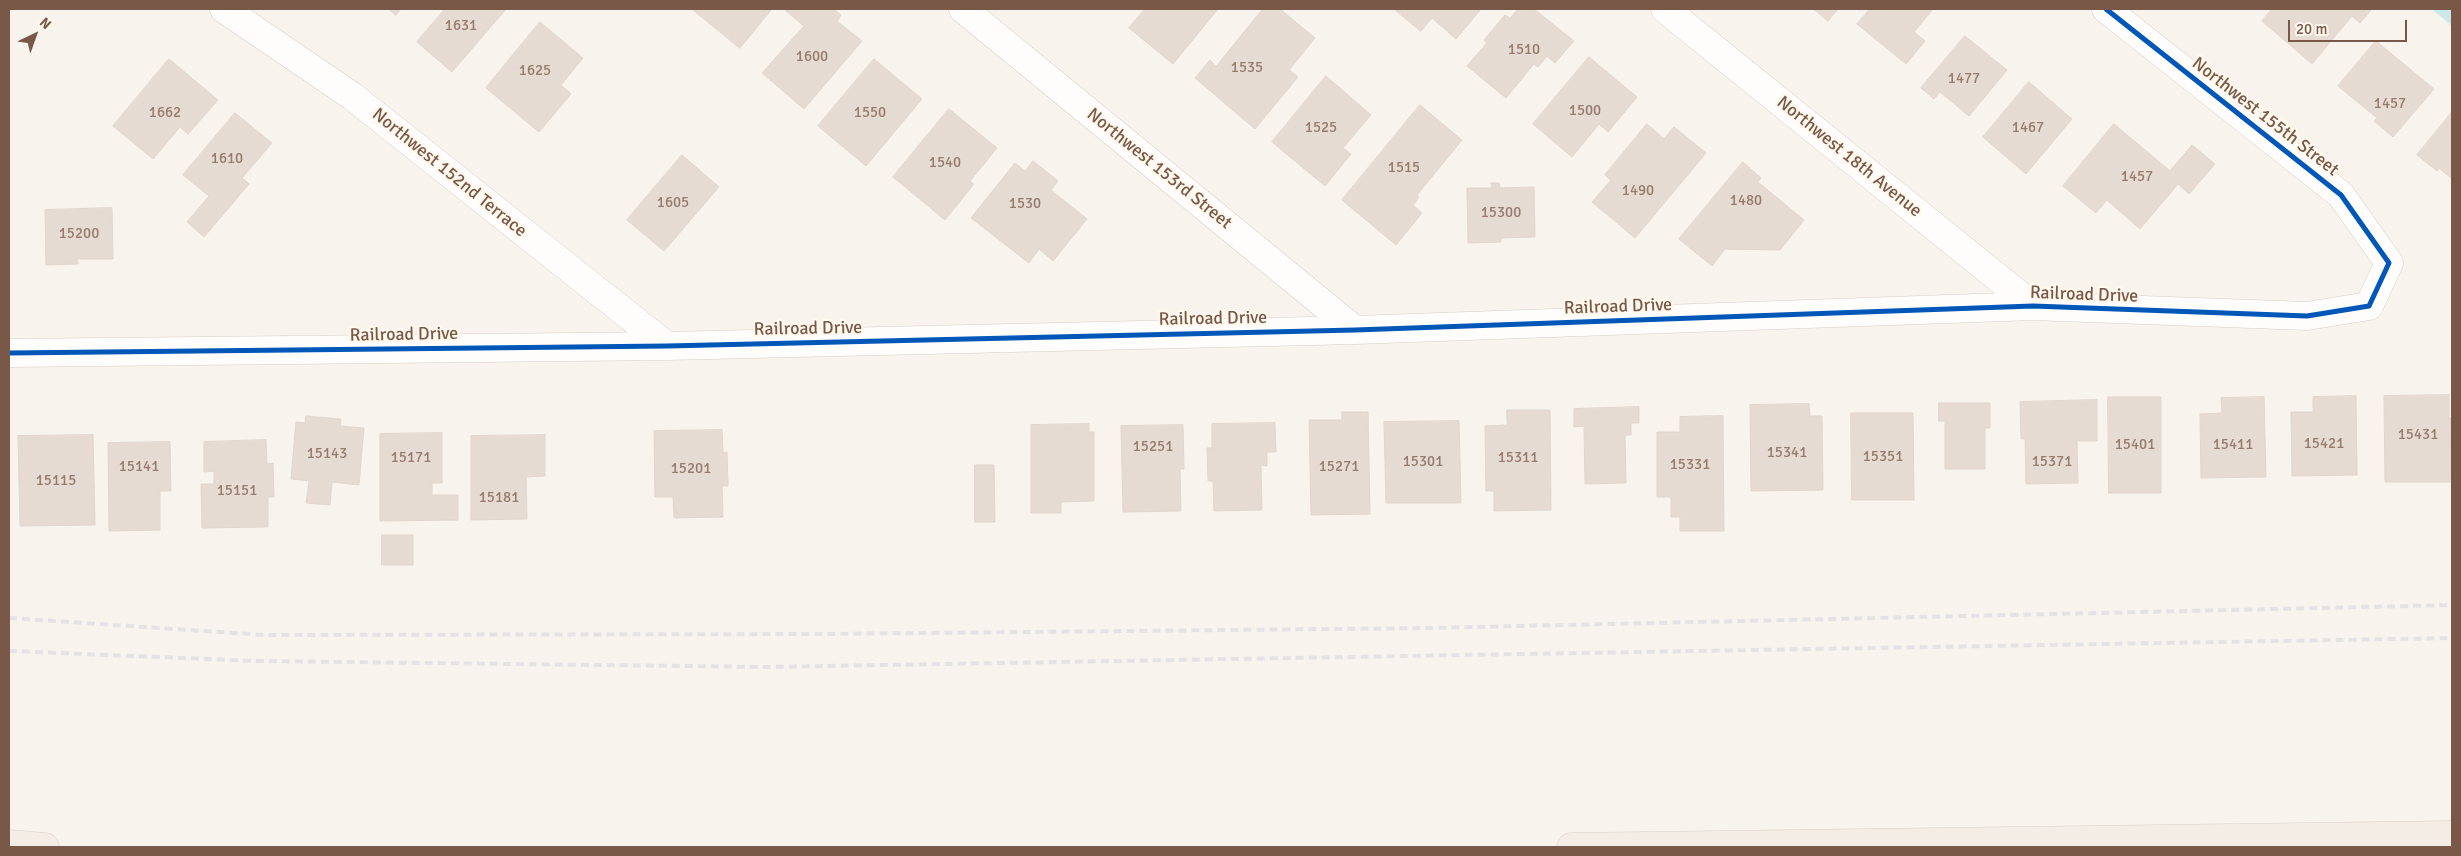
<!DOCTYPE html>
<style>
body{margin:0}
#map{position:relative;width:2461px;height:856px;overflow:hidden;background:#f8f3ec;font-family:Signika,sans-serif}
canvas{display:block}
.frame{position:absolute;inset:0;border:10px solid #795848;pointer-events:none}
.north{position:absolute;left:10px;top:10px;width:50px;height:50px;-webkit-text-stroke:4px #fff8ed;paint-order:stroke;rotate:42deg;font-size:14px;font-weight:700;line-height:20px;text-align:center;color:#795848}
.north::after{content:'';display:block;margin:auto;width:18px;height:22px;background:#795848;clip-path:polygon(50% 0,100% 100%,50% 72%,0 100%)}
.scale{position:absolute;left:2288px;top:20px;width:119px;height:22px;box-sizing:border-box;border:2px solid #795848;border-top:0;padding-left:6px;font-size:15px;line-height:18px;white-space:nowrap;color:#795848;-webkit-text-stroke:4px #fff8ed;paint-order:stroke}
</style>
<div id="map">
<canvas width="2461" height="856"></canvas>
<div class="frame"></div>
<div class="north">N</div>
<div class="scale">20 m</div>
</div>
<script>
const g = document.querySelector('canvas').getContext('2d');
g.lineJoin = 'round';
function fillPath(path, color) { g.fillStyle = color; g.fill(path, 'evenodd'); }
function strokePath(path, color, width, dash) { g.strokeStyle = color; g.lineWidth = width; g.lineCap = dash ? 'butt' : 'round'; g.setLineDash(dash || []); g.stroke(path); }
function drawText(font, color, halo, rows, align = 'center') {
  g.font = font + ' Signika,sans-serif'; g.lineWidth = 4.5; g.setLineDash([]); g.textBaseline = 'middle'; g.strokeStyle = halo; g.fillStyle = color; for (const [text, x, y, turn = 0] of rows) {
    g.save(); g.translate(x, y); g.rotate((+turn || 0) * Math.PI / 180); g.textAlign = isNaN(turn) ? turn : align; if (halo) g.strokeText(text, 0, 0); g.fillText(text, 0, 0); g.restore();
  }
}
const water = new Path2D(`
 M2432 9H2452V26Z`);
const building = new Path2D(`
 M389 9H401L396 15Z
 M445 9H506L452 72 417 42Z
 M692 9H772L740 48Z
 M788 9H834L841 15 837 21 862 41 804 109 762 73 804 26 786 11Z
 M1145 9H1218L1173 64 1129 28Z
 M1263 9H1280L1315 38 1289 70 1298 77 1255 129 1195 78 1210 60 1216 66Z
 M1394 9H1481L1456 39 1432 18 1421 31Z
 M1518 9H1534L1574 41 1555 63 1547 56 1538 67 1534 64 1506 98 1467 66 1487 43 1484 40 1505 15 1510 18Z
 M1814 9H1838L1828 21Z
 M1870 9H1933L1914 32 1925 41 1906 64 1857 24Z
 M2272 9H2372L2360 23 2352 16 2312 64 2262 21Z
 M540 22 583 58 561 85 571 94 539 132 486 88Z
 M1965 36 2007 70 1969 116 1940 92 1934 99 1921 88Z
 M2376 41 2434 89 2393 137 2374 121 2377 118 2338 86Z
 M1589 57 1637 97 1608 132 1599 124 1572 157 1533 124Z
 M169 59 218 100 188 134 180 127 153 159 113 126Z
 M874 59 922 99 866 166 818 126Z
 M1326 76 1371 115 1343 148 1351 154 1325 186 1272 142Z
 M2029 82 2072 119 2026 174 1983 137Z
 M1420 105 1462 140 1417 195 1419 197 1413 205 1422 213 1396 245 1342 200Z
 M949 109 997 148 970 181 974 184 945 220 893 177Z
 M2452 112V179L2439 168 2437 171 2417 155Z
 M235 113 272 143 242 178 249 184 204 237 187 222 209 196 183 175Z
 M1647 124 1664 139 1674 127 1706 153 1635 238 1592 202 1611 180 1605 175Z
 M2114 124 2170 171 2192 145 2215 164 2189 194 2178 184 2140 229 2107 200 2096 213 2063 186Z
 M682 155 719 187 664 251 627 220Z
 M1033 161 1058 181 1051 190 1087 219 1053 261 1039 249 1029 263 971 218 1015 163 1025 171Z
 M1743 162 1761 178 1758 182 1804 220 1780 250 1725 249 1712 266 1679 239Z
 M1491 183H1499L1500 188 1534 187 1535 237 1501 238V242L1468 243 1467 188H1492Z
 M112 208 113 259H77L78 264 46 265 45 210Z
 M2449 395V418H2452L2450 482H2385L2384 396Z
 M2356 396 2357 475 2292 476 2291 412H2313V397Z
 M2108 397H2161V493H2109Z
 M2264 397 2266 477 2201 478 2200 414 2222 413 2221 398Z
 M2097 400V441H2077L2078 483 2026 484 2025 439H2021L2020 402Z
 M1939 403H1990V428H1985V469H1945V421H1939Z
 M1809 404 1810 416H1822L1823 490 1751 491 1750 405Z
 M1639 407V423H1631V435H1625L1626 483 1585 484 1584 426 1574 427V409Z
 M1507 410H1550L1551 510 1494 511V491H1486L1485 426 1507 425Z
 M1342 412H1368L1370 514 1311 515 1309 420H1342Z
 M1851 413H1913L1914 500H1852Z
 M306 416 341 419 340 426 364 428 359 485 332 482 330 505 306 503 309 481 291 479 296 422 305 423Z
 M1723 416 1724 531H1680V517H1671V497H1657V432H1680V417Z
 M1459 421 1461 503H1386L1384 422Z
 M1275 423 1276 452H1267V466L1261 465 1262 510 1214 511 1213 481H1208L1207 448H1212V424Z
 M1089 424V432H1094V501L1061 502V513H1031V425Z
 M1183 425 1184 469H1180L1181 511 1123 512 1121 426Z
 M722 430 723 453 727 452 728 486H722L723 517 674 518 673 497H655L654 431Z
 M442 433V483H432V495H458V520L380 521V434Z
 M93 435 95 525 20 526 18 436Z
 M545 435V476L526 477 527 519 471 520V436Z
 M266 440 267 464 273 463 274 497H268V527L202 528 201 484H214V471L204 472V442Z
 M170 442 171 491H160V530L109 531 108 443Z
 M975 465H994L995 522H975Z
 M382 535H413V565H382Z`);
const street = new Path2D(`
 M224 9 352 96 667 346
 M963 9 1355 330
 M1665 9 2033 306
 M9 353 667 346 1355 330 2033 306 2307 316 2369 306 2389 263 2341 195 2106 9`);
const primary = new Path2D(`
 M9 844 45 847
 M1571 847 2452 835`);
const rail = new Path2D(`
 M9 618 264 635 823 634 1430 628 2452 605
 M9 651 257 661 768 667 2452 638`);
const cycleway = new Path2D(`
 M9 353 667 346 1355 330 2033 306 2307 316 2369 306 2389 263 2341 195 2106 9`);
const numberNames = [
 ["1631",461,26],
 ["1510",1524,50],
 ["1600",812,57],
 ["1535",1247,68],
 ["1625",535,71],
 ["1477",1964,79],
 ["1457",2390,104],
 ["1500",1585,111],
 ["1662",165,113],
 ["1550",870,113],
 ["1525",1321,128],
 ["1467",2028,128],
 ["1610",227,159],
 ["1540",945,163],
 ["1515",1404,168],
 ["1457",2137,177],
 ["1490",1638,191],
 ["1480",1746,201],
 ["1605",673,203],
 ["1530",1025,204],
 ["15300",1501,213],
 ["15200",79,234],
 ["15431",2418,435],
 ["15421",2324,444],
 ["15401",2135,445],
 ["15411",2233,445],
 ["15251",1153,447],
 ["15341",1787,453],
 ["15143",327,454],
 ["15351",1883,457],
 ["15171",411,458],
 ["15311",1518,458],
 ["15301",1423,462],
 ["15371",2052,462],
 ["15331",1690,465],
 ["15141",139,467],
 ["15271",1339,467],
 ["15201",691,469],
 ["15115",56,481],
 ["15151",237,491],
 ["15181",499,498]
];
const streetNames = [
 ["Northwest 155th Street",2265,117,38],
 ["Northwest 18th Avenue",1849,157,39],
 ["Northwest 153rd Street",1159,169,39],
 ["Northwest 152nd Terrace",449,173,39],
 ["Railroad Drive",2084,295,2],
 ["Railroad Drive",1618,307,-2],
 ["Railroad Drive",1213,319,-1],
 ["Railroad Drive",808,329,-1],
 ["Railroad Drive",404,335,-1]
];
fillPath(water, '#cbe8ea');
fillPath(building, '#e5dbd3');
strokePath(building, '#e1d5cd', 1);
strokePath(street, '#d7cec8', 29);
strokePath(primary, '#dad0c9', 29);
strokePath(street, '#fefdfc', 28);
strokePath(primary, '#f3ede5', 28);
strokePath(rail, '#e5e2e5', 4, [8, 5]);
strokePath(cycleway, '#0057b8', 5);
drawText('15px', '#967b6d', null, numberNames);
drawText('18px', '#795848', '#fff8ed', streetNames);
</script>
